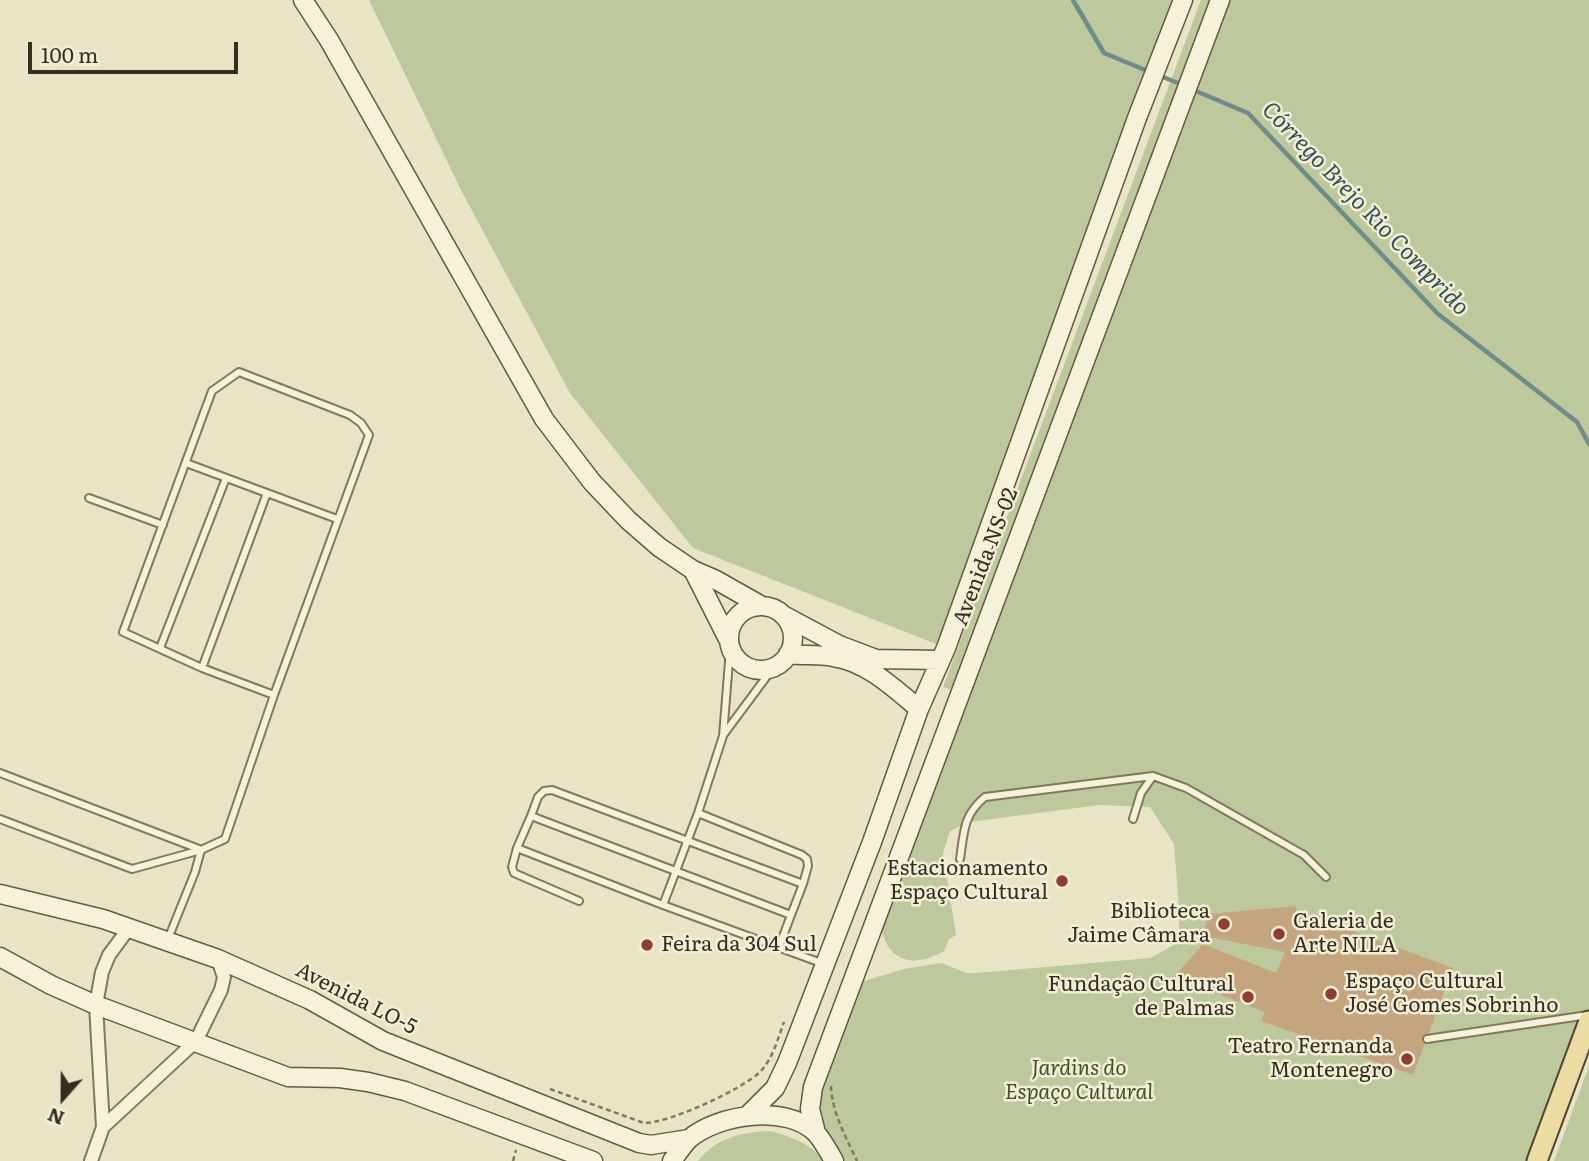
<!DOCTYPE html>
<meta charset="utf-8">
<style>
body{margin:0}
#map{position:relative;width:1589px;height:1161px;overflow:hidden;background:#eae4c7;font-family:Literata,serif}
canvas{display:block}
.north{position:absolute;left:28px;top:1063px;width:70px;height:70px;-webkit-text-stroke:5px #f3eed6;paint-order:stroke;rotate:201deg;font-size:19px;font-weight:700;line-height:28px;text-align:center;color:#362d20}
.north::after{content:'';display:block;margin:auto;width:24px;height:32px;background:#362d20;clip-path:polygon(50% 0,100% 100%,50% 72%,0 100%)}
.scale{position:absolute;left:28px;top:42px;width:210px;height:32px;box-sizing:border-box;border:4px solid #362d20;border-top:0;padding-left:9px;font-size:21px;line-height:24px;white-space:nowrap;color:#362d20;-webkit-text-stroke:5px #f3eed6;paint-order:stroke}
</style>
<div id="map">
<canvas width="1589" height="1161"></canvas>
<div class="north">N</div>
<div class="scale">100 m</div>
</div>
<script>
const g = document.querySelector('canvas').getContext('2d');
g.lineJoin = 'round';
function fillPath(path, color) { g.fillStyle = color; g.fill(path, 'evenodd'); }
function strokePath(path, color, width, dash) { g.strokeStyle = color; g.lineWidth = width; g.lineCap = dash ? 'butt' : 'round'; g.setLineDash(dash || []); g.stroke(path); }
function drawText(font, color, halo, rows, align = 'center') {
  g.font = font + ' Literata,serif'; g.lineWidth = 5; g.setLineDash([]); g.textBaseline = 'middle'; g.strokeStyle = halo; g.fillStyle = color; for (const [text, x, y, turn = 0] of rows) {
    g.save(); g.translate(x, y); g.rotate((+turn || 0) * Math.PI / 180); g.textAlign = isNaN(turn) ? turn : align; if (halo) g.strokeText(text, 0, 0); g.fillText(text, 0, 0); g.restore();
  }
}
const green = new Path2D(`
 M369 0H1183L946 648 693 548 570 393 462 192Z
 M1201 0H1589V1009L1533 1161H836L821 1131 816 1087 849 998 864 981 904 969 942 963 966 973H976L1150 958 1172 946 1179 935V908L1174 844 1150 807 1099 805 970 822 950 831 943 853 956 935 949 939 944 951C927 961 905 967 890 949 885 943 882 930 879 922L964 694 943 687Z
 M1589 1066V1161H1554Z
 M771 1131C792 1137 810 1143 824 1161H698C717 1137 743 1132 771 1131Z`);
const stream = new Path2D(`
 M1073 0 1104 53 1150 72
 M1158 75 1183 85
 M1191 89 1248 113 1438 314 1577 422 1589 444`);
const building = new Path2D(`
 M1296 906V914L1300 912 1328 922 1453 968 1413 1075 1261 1021 1265 1012 1174 977 1203 944 1276 973 1285 952 1203 936 1209 914Z`);
const path = new Path2D(`
 M831 1086C832 1113 846 1137 857 1161
 M550 1089 644 1123C670 1123 743 1089 761 1071 773 1058 778 1038 784 1022
 M513 1161 516 1150`);
const lane = new Path2D(`
 M186 463 337 519
 M89 498 163 525
 M160 648 226 478
 M730 649 723 736 698 813 663 905 824 964
 M202 668 267 493
 M724 734 773 668
 M0 773 199 849
 M698 813 802 855 807 859 808 866 803 884
 M531 816 538 797 544 791 552 790 803 884 791 915 531 816 517 848 663 905
 M0 819 132 869 201 850 225 839 274 695 369 435 361 423 350 415 239 372 212 391 123 632 202 668 274 695
 M1133 819 1141 793 1153 776
 M517 848 512 867 514 873 579 901
 M960 859C964 832 963 815 985 797L1153 776 1186 788 1304 855 1326 877
 M168 939 195 872 201 850
 M779 947 791 915
 M1427 1039 1588 1015`);
const street = new Path2D(`
 M103 1127 196 1041 221 990 224 977 218 959
 M91 1161 103 1127 96 1005 102 972 109 955 129 928`);
const secondary = new Path2D(`
 M303 0 329 40 544 419 592 482 628 520 659 547 693 570 716 580 762 606
 M693 570 728 639
 M729 638a32 32 0 1 1 64 0a32 32 0 1 1-64 0Z
 M783 615 839 645 876 659 940 660
 M788 654C803 656 818 654 833 657 866 661 895 689 919 709
 M0 894 103 919 218 959 310 1000 383 1041 639 1143 651 1145 689 1139
 M0 957 51 985 96 1005 288 1077 340 1078 368 1082 405 1091 593 1161
 M748 1115 775 1088 787 1063 872 842 919 709 946 648 1137 118 1183 0
 M816 1133 810 1109 813 1087 1220 0
 M672 1161C677 1154 683 1145 689 1139 718 1114 787 1104 816 1133 823 1141 829 1152 834 1161`);
const primary = new Path2D(`
 M1537 1161 1589 1021`);
const markers = [
 [1062,881,7,"#8e3d33"],
 [1224,924,7,"#8e3d33"],
 [1279,934,7,"#8e3d33"],
 [647,945,7,"#8e3d33"],
 [1331,994,7,"#8e3d33"],
 [1248,997,7,"#8e3d33"],
 [1407,1059,7,"#8e3d33"]
];
const streetNames = [
 ["Avenida NS-02",986,557,-69],
 ["Avenida LO-5",356,999,27]
];
const poiNames = [
 ["Estacionamento",1048,869],
 ["Espaço Cultural",1048,893],
 ["Biblioteca",1210,912],
 ["Jaime Câmara",1210,936],
 ["Galeria de",1293,922,"left"],
 ["Arte NILA",1293,946,"left"],
 ["Feira da 304 Sul",661,945,"left"],
 ["Espaço Cultural",1345,982,"left"],
 ["José Gomes Sobrinho",1345,1006,"left"],
 ["Fundação Cultural",1234,985],
 ["de Palmas",1234,1009],
 ["Teatro Fernanda",1393,1047],
 ["Montenegro",1393,1071]
];
const parkNames = [
 ["Jardins do",1079,1069],
 ["Espaço Cultural",1079,1093]
];
const waterNames = [
 ["Córrego Brejo Rio Comprido",1365,209,46]
];
fillPath(green, '#bdc89c');
strokePath(stream, '#6f8c88', 4.5);
fillPath(building, '#c5a580');
strokePath(lane, '#84775e', 10);
strokePath(street, '#84775e', 16);
strokePath(secondary, '#665841', 21);
strokePath(primary, '#534531', 23);
strokePath(path, '#84775e', 2.5, [5, 3.5]);
strokePath(lane, '#f6f1d9', 6);
strokePath(street, '#f6f1d9', 12);
strokePath(secondary, '#f6f1d9', 18);
strokePath(primary, '#eadca2', 19);
for (const [x, y, r, color] of markers) { const dot = new Path2D(); dot.arc(x, y, r, 0, 2 * Math.PI); g.fillStyle = color; g.fill(dot); strokePath(dot, '#f3eed6', 2.5); }
drawText('21px', '#362d20', '#f3eed6', streetNames);
drawText('21px', '#362d20', '#f3eed6', poiNames, 'right');
drawText('italic 21px', '#425129', '#f3eed6', parkNames);
drawText('italic 23px', '#315254', '#f3eed6', waterNames);
</script>
